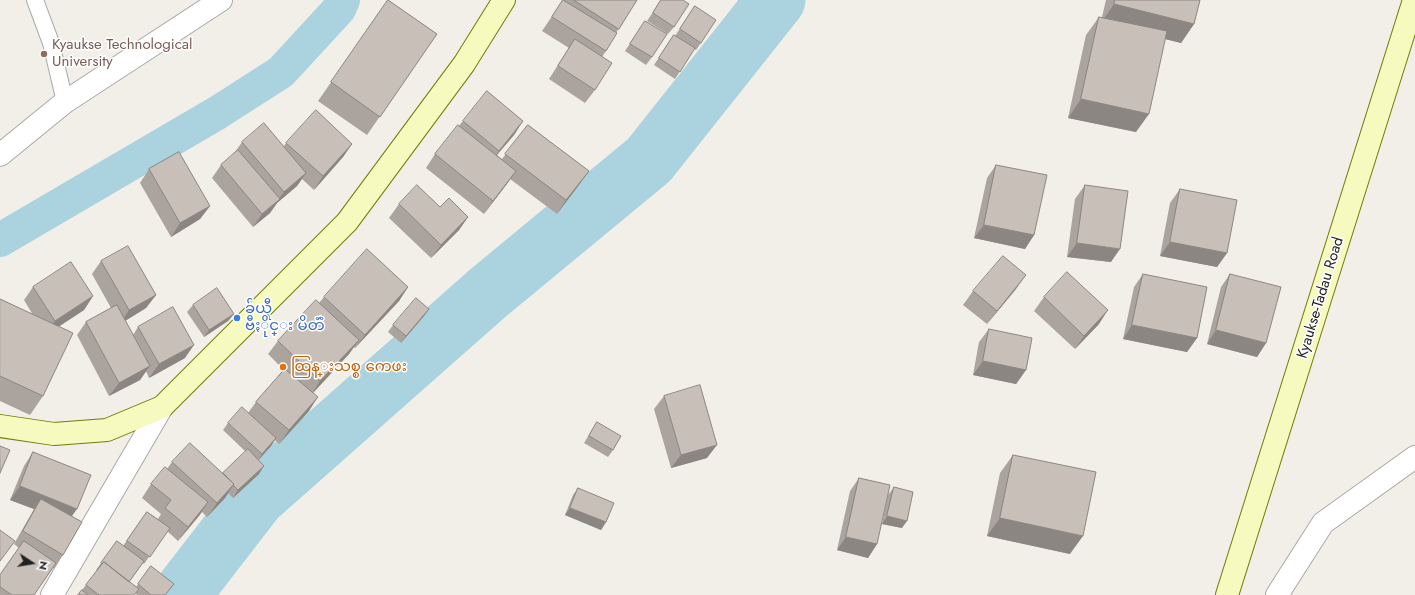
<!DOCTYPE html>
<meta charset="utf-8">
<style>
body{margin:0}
#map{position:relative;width:1415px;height:595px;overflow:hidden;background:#f2efe9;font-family:Jost,sans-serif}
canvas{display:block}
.north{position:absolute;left:12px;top:543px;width:40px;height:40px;-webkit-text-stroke:3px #fff;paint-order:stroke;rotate:102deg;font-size:11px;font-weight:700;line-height:16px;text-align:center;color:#222}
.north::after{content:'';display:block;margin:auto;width:14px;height:18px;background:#222;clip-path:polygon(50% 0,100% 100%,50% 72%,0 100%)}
</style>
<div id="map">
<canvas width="1415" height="595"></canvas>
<div class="north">N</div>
</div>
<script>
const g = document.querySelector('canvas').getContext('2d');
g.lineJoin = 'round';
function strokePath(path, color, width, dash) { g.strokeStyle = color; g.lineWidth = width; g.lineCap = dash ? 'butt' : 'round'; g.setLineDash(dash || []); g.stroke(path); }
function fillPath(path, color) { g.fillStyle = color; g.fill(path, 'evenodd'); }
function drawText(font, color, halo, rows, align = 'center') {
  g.font = font + ' Jost,"Noto Sans Myanmar",sans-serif'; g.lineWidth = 3; g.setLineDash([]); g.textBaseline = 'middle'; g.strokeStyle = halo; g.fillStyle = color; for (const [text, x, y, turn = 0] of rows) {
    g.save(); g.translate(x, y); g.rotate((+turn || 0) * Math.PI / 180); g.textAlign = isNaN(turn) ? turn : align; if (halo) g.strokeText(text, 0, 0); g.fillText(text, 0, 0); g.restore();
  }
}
const canal = new Path2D(`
 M0 240 217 113 281 72 339 9 343 0`);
const river = new Path2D(`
 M181 595 256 498 488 293 649 160 776 0`);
const lane = new Path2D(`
 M35 0 51 43 65 102`);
const street = new Path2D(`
 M0 155 65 102 221 0
 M52 595 162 407
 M1277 595 1323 523 1415 457`);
const secondary = new Path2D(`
 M0 426 54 434 107 430 162 407 347 222 464 64 504 0
 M1227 595 1414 0`);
const wall = new Path2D(`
 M388 0 437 34 367 135 318 101Z
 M563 0H637L616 33 606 51 602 57 595 90 585 103 549 79 569 48 542 31Z
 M661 0H683L674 27 668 34 647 21Z
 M1106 0H1200L1194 24 1181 43 1165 39 1136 132 1068 118 1086 35 1099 17H1102Z
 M695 6 701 43 696 50 694 49 675 79 654 65 669 42 674 35 675 36Z
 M645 21 652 57 646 65 625 51Z
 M463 121H523L514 135 497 155 502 159 528 125 589 171 557 214 510 179 484 214 426 168 435 154Z
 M242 142 284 146 286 143 352 144 343 157 314 190 302 179 297 186 277 203 270 213 253 227 212 178 221 165 233 155Z
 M996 165 1034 235 1025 249 974 238 987 178Z
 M149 169 210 206 200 219 171 237 140 183Z
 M1085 185 1111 262 1067 257 1075 199Z
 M1180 189 1227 253 1217 267 1160 256 1170 203Z
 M399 204 440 207 468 217 459 230 431 258 389 218Z
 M101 261 156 295 146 308 125 321 133 335 138 327 185 358 149 378 146 371 140 380 109 396 77 335 86 322 111 308 92 274Z
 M1143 274 1197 338 1187 352 1123 339 1134 287Z
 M1230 274 1266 343 1257 357 1207 344 1221 287Z
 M33 287 93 296 84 310 58 327 43 396 30 415 0 401V299L33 315 24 300Z
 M408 287 399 301 355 348 354 347 349 354 313 393 309 411 279 444 275 440 271 446 258 460 259 474 233 498 228 493 225 498 207 517 202 512 178 541 167 531 144 564 143 563 129 582 136 587 151 566 166 595H137L135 593 134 595H78L97 571 96 570 117 541 123 546 147 512 158 519 161 514 142 498 151 484 167 469 172 462 223 473 246 452 223 430 228 423 248 413 256 402 284 370 268 354 278 341 319 303 324 297Z
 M1016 289 987 324 963 305 973 291Z
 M1044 297 1099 324 1075 349 1034 311Z
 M193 305 234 314 228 321 204 337 187 312Z
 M429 309 424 316 401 343 388 332 393 325Z
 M989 329 1026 370 1016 384 973 375 979 342Z
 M664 396 707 458 671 468 654 409Z
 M597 422 613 450 608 457 584 443 592 430Z
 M33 452 72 517 63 555 54 568H53L34 595H0V575L19 548 14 544 34 509 10 500 24 466Z
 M1013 455 1070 554 987 536 1000 473Z
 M859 478 877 544 868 558 837 550 850 491Z
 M894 487 902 528 882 524 888 495Z
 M578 488 606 522 601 530 565 515 573 495Z`);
const shadedWall = new Path2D(`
 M1114 4 1194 24 1181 43 1101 23Z
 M1081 99 1149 114 1136 132 1068 118Z
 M523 121 514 135 489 164 499 151Z
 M352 144 343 157 314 190 323 176Z
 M516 171 507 184 484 214 493 201Z
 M589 171 579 185 557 214 566 200Z
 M306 173 297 186 277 203 270 213 253 227 262 214 277 201 284 192Z
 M210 206 200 219 171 237 180 223Z
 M468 217 459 230 431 258 441 245Z
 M984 225 1034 235 1025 249 974 238Z
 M1170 242 1227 253 1217 267 1160 256Z
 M1077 243 1120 249 1111 262 1067 257Z
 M1026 275 1016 289 987 324 997 311Z
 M408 287 399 301 355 348 365 335Z
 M156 295 146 308 120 324 129 310Z
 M93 296 84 310 46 335 55 321Z
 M429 309 424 316 401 343 406 336Z
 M1108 310 1099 324 1075 349 1084 336Z
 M234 314 228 321 204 337 209 330Z
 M1132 325 1197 338 1187 352 1123 339Z
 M1216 330 1266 343 1257 357 1207 344Z
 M359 340 349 354 311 395 320 381Z
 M194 345 185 358 149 378 159 364Z
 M983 361 1026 370 1016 384 973 375Z
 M150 366 140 380 109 396 119 383Z
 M318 397 309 411 279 444 289 430Z
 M276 438 271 446 257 462 262 454Z
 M717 445 707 458 671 468 681 455Z
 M264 466 259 474 233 498 238 490Z
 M234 484 225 498 207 517 217 503Z
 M20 486 77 509 67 523 41 499 34 509 10 500Z
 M208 502 199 516 178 541 188 527Z
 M570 508 606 522 601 530 565 515Z
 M887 516 907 521 902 528 882 524Z
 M1000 518 1083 536 1070 554 987 536Z
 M846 537 877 544 868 558 837 550Z`);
const building = new Path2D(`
 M388 0 437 34 380 117 331 82Z
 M563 0 617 33 606 51 552 17Z
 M574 0H637L619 29Z
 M661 0H683L689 4 674 27 653 13Z
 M1115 0H1200L1194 24 1114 4Z
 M695 6 716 20 701 43 680 29Z
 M1099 17 1167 31 1149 114 1081 99Z
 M645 21 667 34 652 57 630 44Z
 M674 35 695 48 680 72 659 58Z
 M575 39 612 63 595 90 558 66Z
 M487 91 523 121 499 151 463 121Z
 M316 110 352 144 323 176 286 143Z
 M264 123 306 173 284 192 242 142Z
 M458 125 516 171 493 201 435 154Z
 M528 125 589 171 566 200 505 154Z
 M238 150 280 199 262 214 221 165Z
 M179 152 210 206 180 223 149 169Z
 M996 165 1047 175 1034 235 984 225Z
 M417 185 440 207 449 198 468 217 441 245 399 204Z
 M1085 185 1128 191 1120 249 1077 243Z
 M1180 189 1237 200 1227 253 1170 242Z
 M128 246 156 295 129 310 101 261Z
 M367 249 408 287 365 335 324 297Z
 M1003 256 1026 275 997 311 973 291Z
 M71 262 93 296 55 321 33 287Z
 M1067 272 1108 310 1084 336 1044 297Z
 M1143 274 1207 287 1197 338 1132 325Z
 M1230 274 1281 287 1266 343 1216 330Z
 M217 288 234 314 209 330 193 305Z
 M416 298 429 309 406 336 393 325Z
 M0 299 73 333 43 396 0 376Z
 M316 300 359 340 320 381 278 341Z
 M117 305 150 366 119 383 86 322Z
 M173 307 194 345 159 364 138 327Z
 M989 329 1032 338 1026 370 983 361Z
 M285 369 318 397 289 430 256 402Z
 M700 385 717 445 681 455 664 396Z
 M242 407 276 438 262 454 228 423Z
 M597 422 621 436 613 450 589 436Z
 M190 443 234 484 217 503 172 462Z
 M0 446 10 450 0 473Z
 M248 449 264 466 238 490 233 485 234 484 223 473Z
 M33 452 91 475 77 509 20 486Z
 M1013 455 1096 472 1083 536 1000 518Z
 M165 467 208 502 188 527 165 508 171 500 151 484Z
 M859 478 890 485 877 544 846 537Z
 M894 487 913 492 907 521 887 516Z
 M578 488 614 503 606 522 570 508Z
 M41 499 82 522 63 555 23 531Z
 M147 512 170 528 150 557 127 541Z
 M0 530 15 541 0 561Z
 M24 541 56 563 34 595H12L0 587V575Z
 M117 541 144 561 129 582 104 562 102 564 101 563Z
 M104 562 139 589 134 595H99L86 585Z
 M151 566 174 584 165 595H151L138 584Z
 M82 590 88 595H78Z`);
const markers = [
 [44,54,4,"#8d6e63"],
 [237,318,4,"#3f7fe0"],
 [283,367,4,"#e8710a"]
];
const educationNames = [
 ["Kyaukse Technological",52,45],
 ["University",52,62]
];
const streetNames = [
 ["Kyaukse-Tadau Road",1321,298,-73]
];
const shopNames = [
 ["ခ်ယ္ရီ",245,309],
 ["ဗီႏိုင္း မိတၱဴ",245,326]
];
const foodNames = [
 ["ထြန္းသစ္စ ကေဖး",291,367]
];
strokePath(canal, '#aad3df', 34);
strokePath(river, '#aad3df', 59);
strokePath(lane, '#a9a9a9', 18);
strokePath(street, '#a9a9a9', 24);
strokePath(secondary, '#707d05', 24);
strokePath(lane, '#fff', 16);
strokePath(street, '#fff', 22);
strokePath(secondary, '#f7fabf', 22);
fillPath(wall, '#aba49e');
fillPath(shadedWall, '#8b8681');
fillPath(building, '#c7bfb8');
strokePath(building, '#8b8681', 1);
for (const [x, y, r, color] of markers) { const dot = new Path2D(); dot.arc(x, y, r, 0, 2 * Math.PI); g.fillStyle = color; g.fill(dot); strokePath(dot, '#fff', 1.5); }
drawText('15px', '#785e54', '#fff', educationNames, 'left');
drawText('15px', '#222', '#fff', streetNames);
drawText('15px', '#366cbe', '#fff', shopNames, 'left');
drawText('15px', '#c56008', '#fff', foodNames, 'left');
</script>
